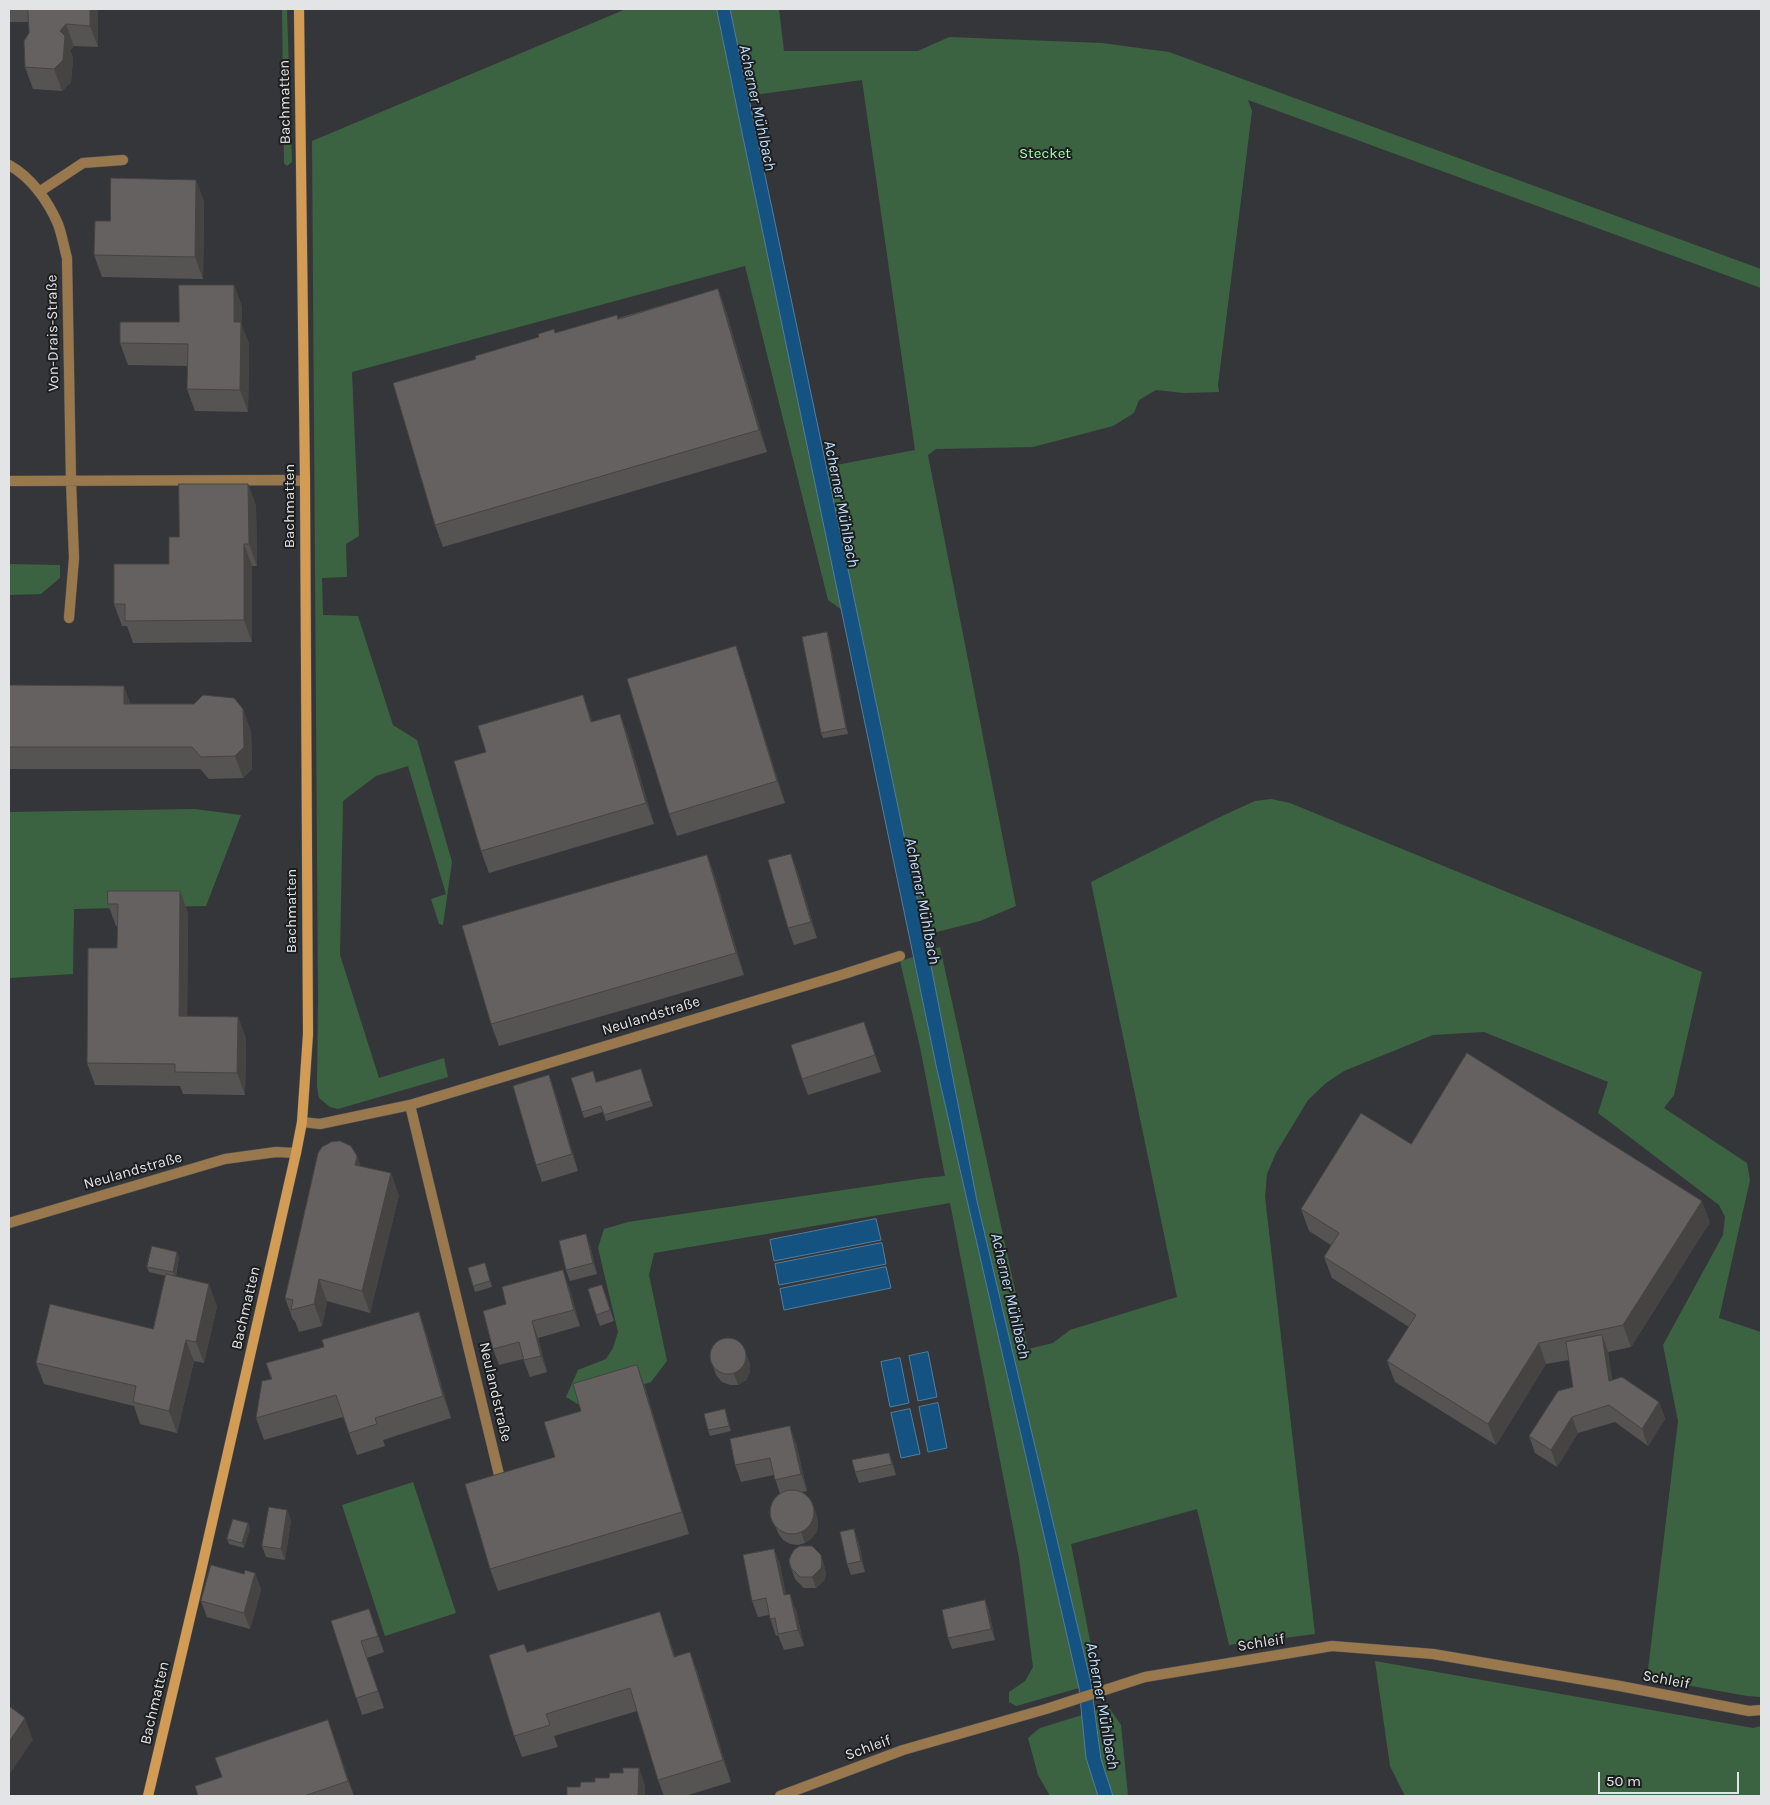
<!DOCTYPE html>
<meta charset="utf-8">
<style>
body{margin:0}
#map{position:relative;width:1770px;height:1805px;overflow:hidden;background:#353639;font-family:Karla,sans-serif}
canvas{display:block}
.frame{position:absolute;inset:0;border:10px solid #e3e4e5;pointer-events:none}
.scale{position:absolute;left:1598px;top:1772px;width:141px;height:22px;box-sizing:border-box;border:2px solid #e3e4e5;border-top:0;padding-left:6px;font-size:15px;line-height:18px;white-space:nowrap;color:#e3e4e5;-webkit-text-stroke:4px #1d1e1f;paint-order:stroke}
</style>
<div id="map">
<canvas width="1770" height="1805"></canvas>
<div class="frame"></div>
<div class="scale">50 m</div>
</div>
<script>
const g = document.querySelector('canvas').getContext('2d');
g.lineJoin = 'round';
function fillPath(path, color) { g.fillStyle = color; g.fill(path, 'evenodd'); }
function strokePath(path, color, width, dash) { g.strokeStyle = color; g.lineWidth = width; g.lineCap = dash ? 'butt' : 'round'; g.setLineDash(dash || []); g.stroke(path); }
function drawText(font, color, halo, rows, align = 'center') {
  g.font = font + ' Karla,sans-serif'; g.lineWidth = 4; g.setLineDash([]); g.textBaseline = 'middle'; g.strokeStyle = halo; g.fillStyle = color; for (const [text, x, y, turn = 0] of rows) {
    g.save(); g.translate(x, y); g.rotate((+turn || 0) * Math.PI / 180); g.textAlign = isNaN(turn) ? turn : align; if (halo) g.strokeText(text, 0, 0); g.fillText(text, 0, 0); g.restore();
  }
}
const green = new Path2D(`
 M282 9H287L292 162 287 166 284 163Z
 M626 9H717L740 123 842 610 828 600 745 266 352 372 359 536 346 544 347 577 322 578 323 615 358 616 393 725 417 740 452 862 443 925 439 924 431 899 446 894 408 766 376 776 343 801 340 955 379 1078 444 1058 448 1077 338 1109 330 1107 319 1098 317 1087 318 998 312 141Z
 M730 9H779L784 51H918L949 37 1102 43 1169 52 1761 269V288L1248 100 1252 111 1218 385 1219 392 1184 393 1156 390 1139 400 1134 413 1113 426 1033 447 936 449 928 455 1016 906 980 921 925 935 826 467 915 450 862 80 747 96Z
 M9 564 60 565V578L41 594 9 595Z
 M1271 799 1290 803 1702 972 1674 1095 1664 1108 1747 1163 1750 1180 1719 1318 1761 1332V1697L1747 1696 1647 1678 1678 1421 1663 1345 1723 1235 1725 1217 1719 1205 1598 1113 1608 1082 1484 1032 1433 1035 1344 1071 1326 1083 1308 1100 1276 1153 1267 1174 1265 1197 1315 1634 1229 1645 1197 1509 1071 1544 1098 1681 1091 1683 977 1201 927 951 940 947 1028 1349 1053 1343 1070 1330 1177 1297 1091 882 1222 816 1255 801Z
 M195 809 241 815 206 906 74 909 73 974 9 978V812Z
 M913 957 936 1065 1079 1688 1016 1706 1009 1702V1692L1025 1681 1033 1667 1019 1558 950 1203 654 1253 649 1275 667 1361 651 1382 581 1406 566 1397 578 1370 606 1359 613 1348 618 1332 598 1248 604 1229 628 1222 924 1178 945 1176 920 1047 900 961Z
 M413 1482 456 1613 385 1636 342 1505Z
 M1375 1661 1753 1728 1761 1726V1796H1405L1390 1766Z
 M1108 1706 1121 1725 1128 1796H1113L1101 1759 1095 1711Z
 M1082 1715 1086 1758 1098 1796H1050L1038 1775 1028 1738 1040 1728Z`);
const water = new Path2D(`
 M717 9H730L925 935 977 1201 1091 1683 1101 1759 1113 1796H1098L1086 1758 1079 1688 936 1065 740 123Z
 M876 1219 881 1240 774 1261 770 1240Z
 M882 1243 886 1264 779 1285 775 1264Z
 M886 1267 891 1288 784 1310 780 1289Z
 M928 1352 937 1397 918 1401 909 1356Z
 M900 1358 909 1403 890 1407 881 1362Z
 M938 1403 947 1448 928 1452 919 1407Z
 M910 1409 920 1454 901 1458 891 1413Z`);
const street = new Path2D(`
 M9 165C31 177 48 201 58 224 62 235 64 247 67 258L71 481 74 558 69 618
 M39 192 83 163 123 160
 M9 481 282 480 305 481
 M410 1105 501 1483
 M302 1122 320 1124 410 1105 841 975 900 956
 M9 1223 225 1159 276 1152 296 1153
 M780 1796 903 1750 1046 1709 1145 1677 1332 1646 1433 1654 1620 1686 1749 1711 1761 1710`);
const secondary = new Path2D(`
 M148 1796 201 1571 296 1153 302 1122 308 1034 305 481 299 9`);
const wall = new Path2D(`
 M9 9H98V47L74 46 70 50 73 58 71 82 62 91 33 89 25 67 29 33V22H9Z
 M196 180 204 202 203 279 102 277 94 255 110 221Z
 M234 285 242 307V326L249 344 248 412 195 411 187 389 188 366 128 365 120 343 179 322Z
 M718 289 726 311 767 452 443 547 435 525 476 359 555 333 618 318Z
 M248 484 256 506 257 566H252V642L133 643 127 626H122L114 604 169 564 179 537Z
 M827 632 829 638 848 734 823 738 821 733Z
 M736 646 743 668 785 803 677 836 669 814Z
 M9 685 124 686 130 704 251 731 252 769 243 778 209 779 200 769H9Z
 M620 714 628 736 654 824 489 873 481 851 592 722Z
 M707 855 715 877 744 975 499 1046 491 1024Z
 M797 870 817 938 794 945 788 928Z
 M108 891 188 913 187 1016 238 1017 246 1039 245 1095 183 1094 180 1086 95 1085 87 1063 117 948 118 926H116L108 904Z
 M864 1022 881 1072 808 1095 802 1079Z
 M641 1069 653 1106 606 1121 603 1112 584 1118 571 1078 597 1082Z
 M549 1075 555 1092 578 1171 542 1182 536 1165Z
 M1411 1144 1710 1222 1631 1347 1608 1352 1612 1380 1659 1402 1665 1419 1648 1446 1615 1422 1578 1433 1557 1467 1535 1453 1529 1436 1573 1387 1569 1360 1546 1364 1496 1445 1395 1382 1387 1361 1409 1327 1332 1278 1324 1257 1331 1245 1309 1231 1301 1209Z
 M357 1156 360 1166 399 1195 370 1313 327 1301 322 1326 299 1332 295 1321 293 1320 285 1298Z
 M590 1245 597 1274 570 1281 566 1270Z
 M179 1257 176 1276 217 1306 204 1363 194 1361 177 1433 140 1424 134 1406 44 1384 36 1363 153 1329 166 1276 149 1272 147 1267Z
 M485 1263 492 1287 475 1292 468 1268Z
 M569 1287 580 1326 538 1338 547 1372 530 1377 523 1359 499 1365 493 1349Z
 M606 1296 614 1321 600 1326 596 1315Z
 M419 1312 426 1333 451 1418 383 1440 385 1446 357 1455 343 1417 264 1440 256 1418 271 1379 266 1363 324 1347Z
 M712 1364H750V1372L746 1380 738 1385H730L722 1382 716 1375Z
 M637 1365 645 1387 689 1534 498 1591 490 1569 581 1411Z
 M725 1409 731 1431 710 1436 708 1430Z
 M796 1443 807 1491 801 1492 817 1516 818 1524 817 1531 812 1538 805 1543 798 1545 790 1544 783 1540 778 1533 771 1515 780 1494 774 1475 741 1482 735 1465Z
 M889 1453 893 1464 896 1475 859 1483 855 1472Z
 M287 1510 291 1521 285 1560 266 1557 262 1546Z
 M248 1523 250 1529 244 1548 229 1544 227 1539Z
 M858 1540 865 1572 851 1575 847 1564Z
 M774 1549 780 1565 786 1595 796 1610 804 1646 784 1650 778 1635 776 1636 769 1615 758 1617 752 1601Z
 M821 1555 826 1573 825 1579 816 1588H804L795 1579 791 1568Z
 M255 1573 261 1590 250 1629 207 1617 201 1601 244 1574Z
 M985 1600 989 1611 995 1640 952 1649 948 1638Z
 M660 1612 675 1656 690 1652 698 1674 731 1782 685 1796H664L658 1780 637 1711 554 1736 558 1747 522 1757 514 1736 524 1644 527 1652Z
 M331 1621 375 1625 384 1652 367 1658 384 1708 362 1715Z
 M328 1720 354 1796H198L222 1777Z`);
const shadedWall = new Path2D(`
 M90 9H98V47L90 26Z
 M66 24 74 46 70 50 73 58 71 82 62 91 54 69 60 31Z
 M196 180 204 202 203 279 195 257Z
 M234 285 242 307V326L249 344 248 412 240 390 234 322Z
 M718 289 726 311 767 452 759 430Z
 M248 484 256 506 257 566 249 544Z
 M244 544 252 566V642L244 620Z
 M827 632 829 638 848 734 846 728Z
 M736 646 743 668 785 803 777 781Z
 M124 686 132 708 124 704Z
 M583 695 591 717 599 744 591 722Z
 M243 709 251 731 252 769 243 778 235 756Z
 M620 714 628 736 654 824 646 803Z
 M791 854 797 870 817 938 811 922Z
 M707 855 715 877 744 975 736 953Z
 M180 891 188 913 187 1038 179 1016Z
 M238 1017 246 1039 245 1095 237 1073Z
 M864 1022 870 1038 881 1072 875 1055Z
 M549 1075 555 1092 578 1171 572 1154Z
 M357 1156 365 1178 355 1165Z
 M391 1173 399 1195 370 1313 362 1291Z
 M1702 1201 1710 1222 1631 1347 1623 1325Z
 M586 1234 590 1245 597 1274 593 1263Z
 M177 1252 179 1257 175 1278 173 1272Z
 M563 1270 569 1287 580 1326 574 1310Z
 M319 1279 327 1301 322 1326 314 1304Z
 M209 1284 217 1306 204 1363 196 1342Z
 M419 1312 426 1333 451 1418 443 1396Z
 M532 1321 538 1338 547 1372 541 1356Z
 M1602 1335 1608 1351 1615 1397 1609 1381Z
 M186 1340 194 1361 177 1433 169 1411Z
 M1539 1343 1546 1364 1496 1445 1488 1424Z
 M746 1353 750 1364V1372L746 1380 738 1385 734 1374Z
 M637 1365 645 1387 689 1534 682 1512Z
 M1659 1402 1665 1419 1648 1446 1642 1429Z
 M725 1409 727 1415 731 1431 729 1426Z
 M1572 1417 1578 1433 1557 1467 1551 1450Z
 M790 1426 796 1443 807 1491 801 1474Z
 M889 1453 893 1464 896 1475 892 1464Z
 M813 1505 817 1516 818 1524 817 1531 812 1538 805 1543 801 1532Z
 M287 1510 291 1521 285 1560 281 1549Z
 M248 1523 250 1529 244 1548 242 1543Z
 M854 1529 858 1540 865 1572 861 1561Z
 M774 1549 780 1565 790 1612 784 1595Z
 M821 1555 826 1573 825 1579 816 1588 812 1577Z
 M255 1573 261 1590 250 1629 244 1613Z
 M790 1594 796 1610 804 1646 798 1630Z
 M985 1600 989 1611 995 1640 991 1629Z
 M369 1609 375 1625 384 1652 378 1636Z
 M660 1612 668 1634 682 1679 674 1657Z
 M690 1652 698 1674 731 1782 723 1760Z
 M25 1718 33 1740 9 1775V1742Z
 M328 1720 336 1742 354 1796 348 1781Z
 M639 1768 645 1785V1796H638Z`);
const building = new Path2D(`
 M28 9H90V26L66 24 60 31 65 36 63 60 54 69 25 67 24 41 29 33Z
 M111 178 196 180 195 257 94 255 95 221H110Z
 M179 285H234V322H241L240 390 187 389 188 344 120 343V322H179Z
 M718 289 759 430 435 525 393 383 476 359 475 356 539 337 538 334 554 329 555 333 617 315 618 319Z
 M179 484H248L249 544H244V620L125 621V604H114V564H169V537H179Z
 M827 632 846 728 821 733 802 637Z
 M736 646 777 781 669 814 627 679Z
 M9 685 124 686V704H194L203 695 234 698 243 709 244 747 235 756 201 757 192 747H9Z
 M583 695 591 722 620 714 646 803 481 851 454 761 486 752 478 726Z
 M791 854 811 922 788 928 768 860Z
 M707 855 736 953 491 1024 462 926Z
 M108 891H180L179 1016 238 1017 237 1073 175 1072V1064L87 1063 88 948H117L118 904H108Z
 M864 1022 875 1055 802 1079 791 1045Z
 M1467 1053 1702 1201 1623 1325 1539 1343 1488 1424 1387 1361 1416 1315 1324 1257 1339 1233 1301 1209 1361 1113 1411 1144Z
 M641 1069 651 1101 604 1115 601 1106 582 1112 571 1078 593 1071 596 1082Z
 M549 1075 572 1154 536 1165 513 1086Z
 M340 1141 351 1146 357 1156 355 1165 391 1173 362 1291 319 1279 314 1304 291 1310 293 1300 285 1298 318 1153 322 1147 331 1142Z
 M586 1234 593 1263 566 1270 559 1241Z
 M152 1246 177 1252 173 1272 147 1267Z
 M485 1263 490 1281 473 1286 468 1268Z
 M563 1270 574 1310 532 1321 541 1356 524 1360 519 1342 493 1349 483 1311 506 1304 502 1287Z
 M166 1274 209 1284 196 1342 186 1340 169 1411 133 1402 136 1386 36 1363 50 1304 153 1329Z
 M602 1285 610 1310 596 1315 588 1289Z
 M419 1312 443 1396 375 1418 377 1424 349 1433 336 1395 256 1418 262 1381 272 1379 266 1363 324 1347 322 1340Z
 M1602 1335 1609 1381 1622 1377 1659 1402 1642 1429 1609 1405 1572 1417 1551 1450 1529 1436 1558 1391 1573 1387 1566 1342Z
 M710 1356a18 18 0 1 1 36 0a18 18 0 1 1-36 0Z
 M637 1365 682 1512 490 1569 465 1484 555 1457 544 1422 581 1411 573 1384Z
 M725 1409 729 1426 708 1430 704 1414Z
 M790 1426 801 1474 775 1480 770 1458 735 1465 730 1439Z
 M889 1453 892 1464 855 1472 852 1460Z
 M770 1512a22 22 0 1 1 44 0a22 22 0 1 1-44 0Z
 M269 1507 287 1510 281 1549 262 1546Z
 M233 1519 248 1523 242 1543 227 1539Z
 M854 1529 861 1561 847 1564 840 1532Z
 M800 1546H812L821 1555 822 1562 821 1568 812 1577H800L791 1568 789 1561 791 1555 794 1550Z
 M774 1549 784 1595 790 1594 798 1630 778 1634 775 1618 770 1619 766 1598 752 1601 743 1555Z
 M211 1565 244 1574 245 1570 255 1573 244 1613 201 1601Z
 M985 1600 991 1629 948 1638 942 1610Z
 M369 1609 378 1636 361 1641 378 1691 356 1698 331 1621Z
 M660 1612 674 1657 690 1652 723 1760 658 1780 630 1688 546 1714 550 1725 514 1736 489 1655 524 1644 527 1652Z
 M9 1706 25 1718 9 1742Z
 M328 1720 348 1781 304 1796H198L195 1786 222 1777 215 1758Z
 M623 1768H639L638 1796H567V1787H580L581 1782H595V1778H609L610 1773H623Z`);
const streetNames = [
 ["Bachmatten",285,102,-91],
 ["Von-Drais-Straße",53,333,-91],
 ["Bachmatten",290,506,-90],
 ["Bachmatten",292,911,-90],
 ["Neulandstraße",651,1016,-17],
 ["Neulandstraße",133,1171,-16],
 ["Bachmatten",246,1308,-77],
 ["Neulandstraße",495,1392,77],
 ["Schleif",1261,1643,-9],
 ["Schleif",1666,1680,11],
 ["Bachmatten",155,1703,-77],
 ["Schleif",868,1748,-20]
];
const parkNames = [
 ["Stecket",1045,154]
];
const waterNames = [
 ["Acherner Mühlbach",757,108,78],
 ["Acherner Mühlbach",841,504,79],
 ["Acherner Mühlbach",922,901,79],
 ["Acherner Mühlbach",1010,1296,77],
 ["Acherner Mühlbach",1102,1706,80]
];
fillPath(green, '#3c6341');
fillPath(water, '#135281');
strokePath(water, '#517e9f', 1);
strokePath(street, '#515255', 11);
strokePath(secondary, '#515255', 11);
strokePath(street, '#9a784e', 10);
strokePath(secondary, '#d29c55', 10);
fillPath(wall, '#565353');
fillPath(shadedWall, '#464443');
fillPath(building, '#646160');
strokePath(building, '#464443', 1);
drawText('15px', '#e3e4e5', '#1d1e1f', streetNames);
drawText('15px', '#a7fbb0', '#1d1e1f', parkNames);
drawText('italic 16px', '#c0dffc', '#1d1e1f', waterNames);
</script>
